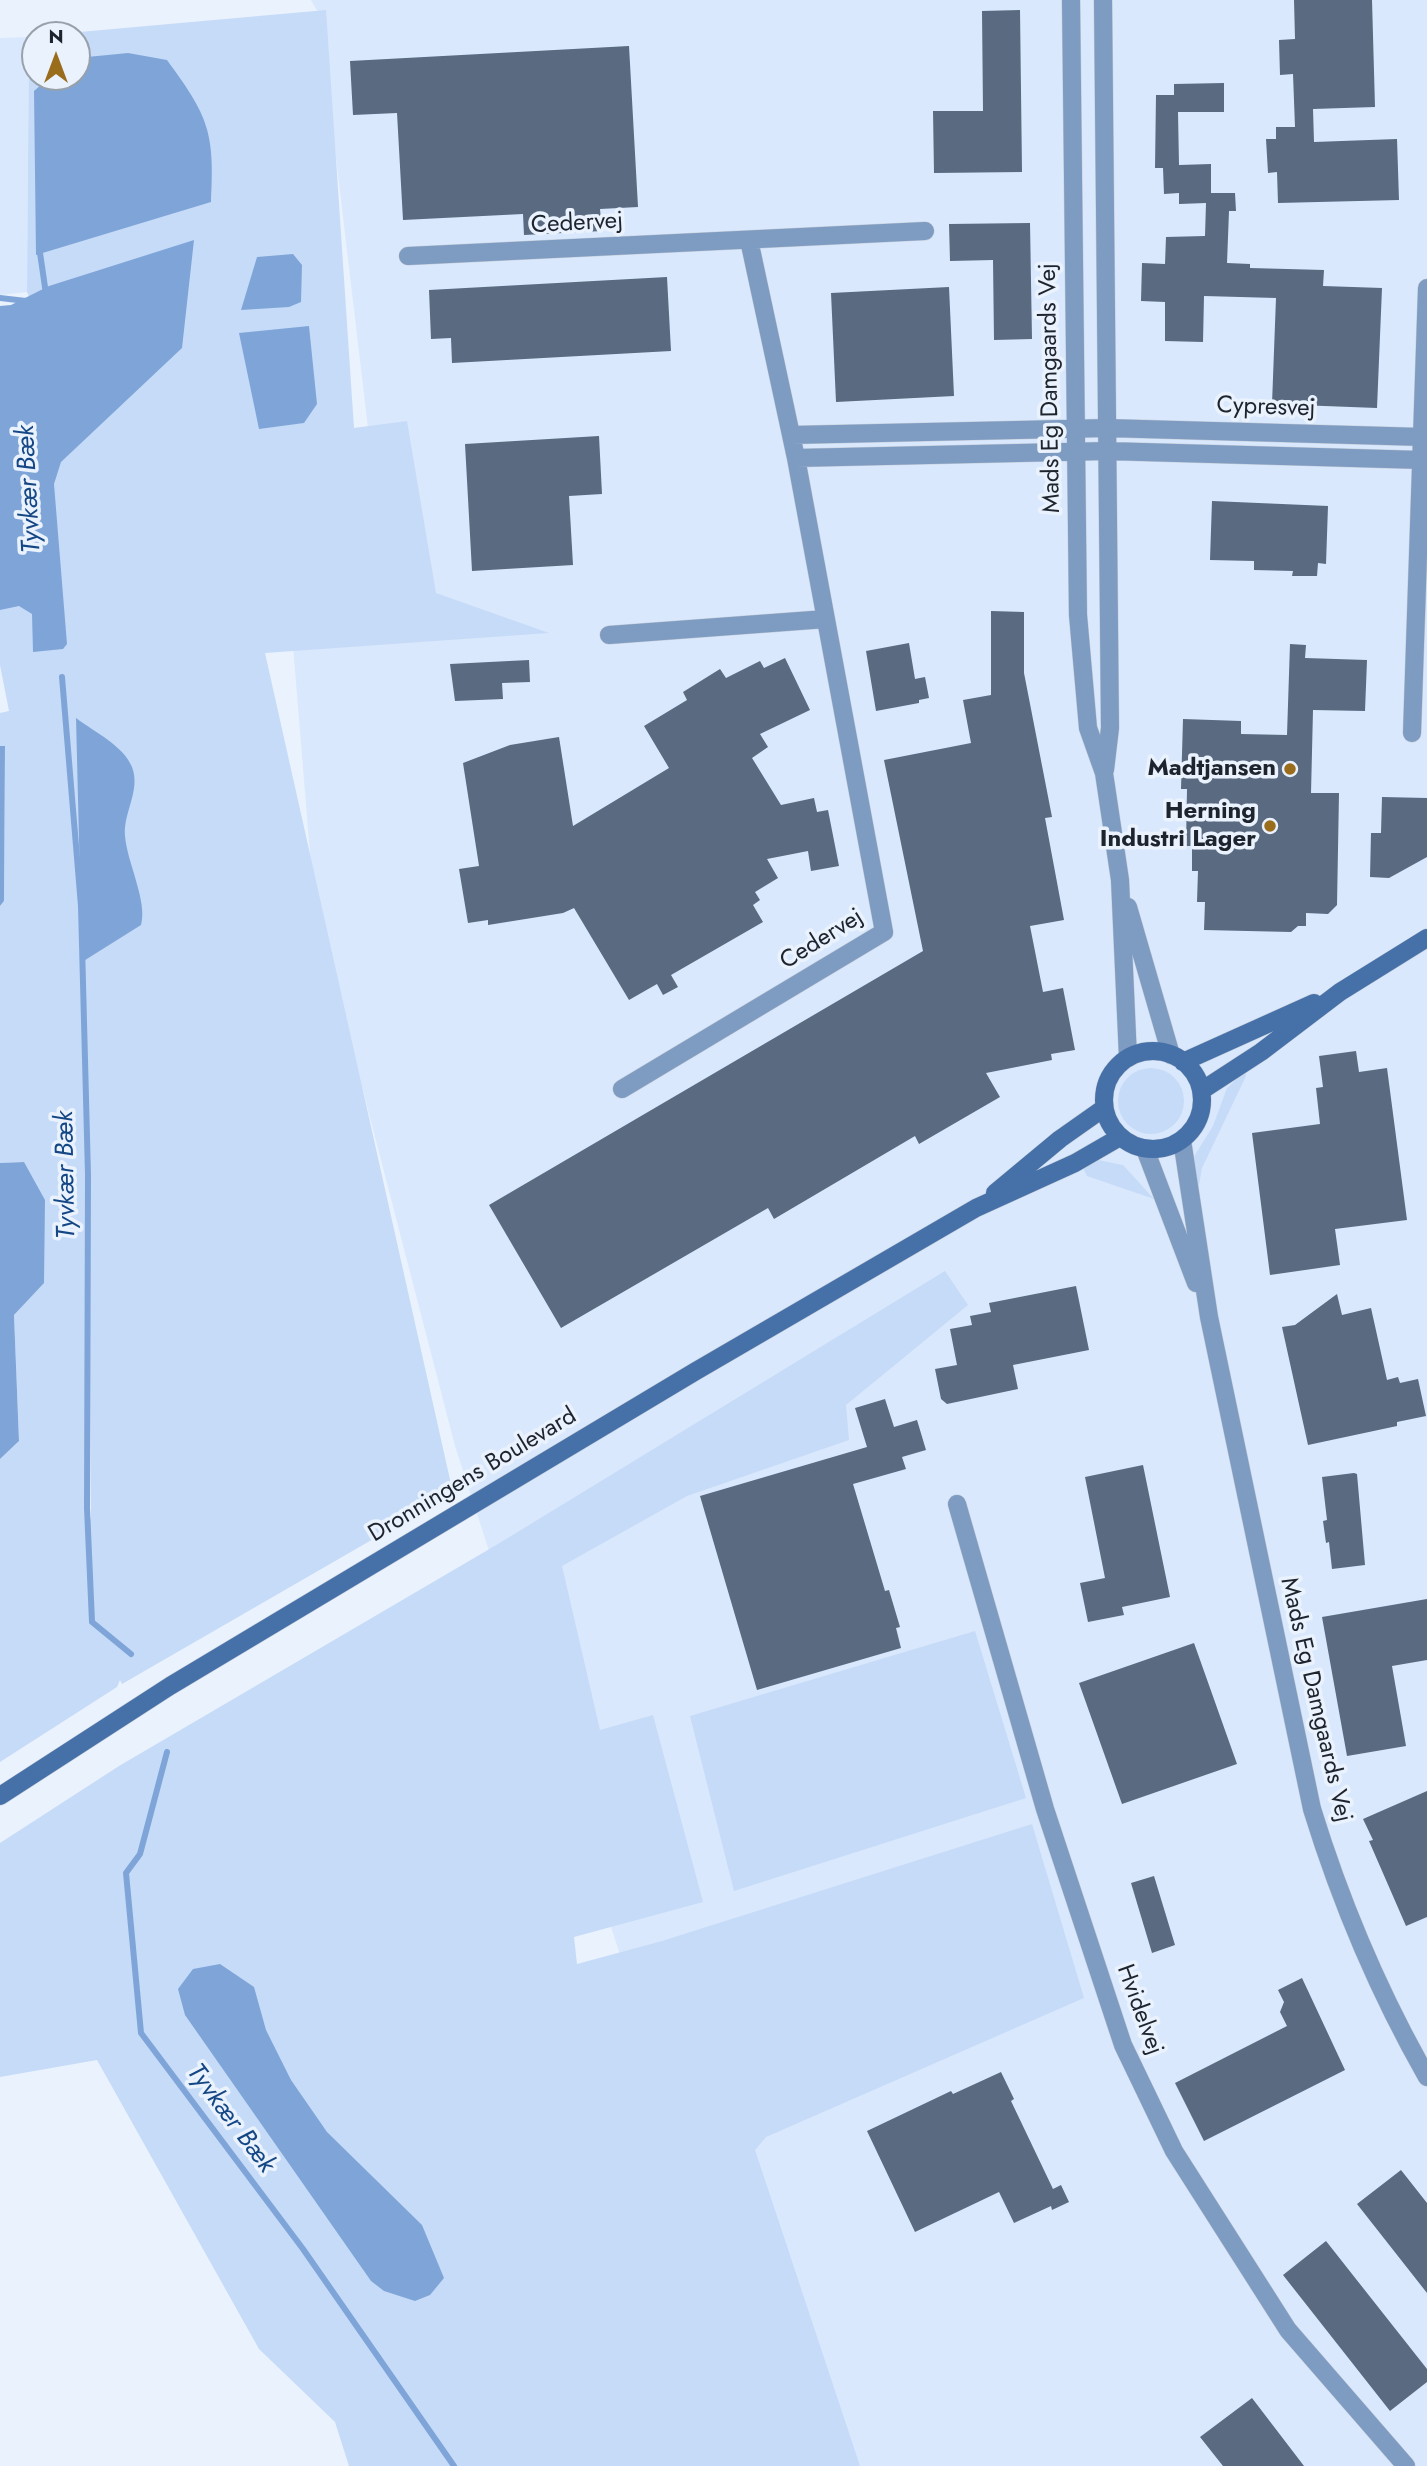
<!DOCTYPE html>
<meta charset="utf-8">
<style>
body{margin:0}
#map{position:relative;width:1427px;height:2466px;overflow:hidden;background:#eaf2fd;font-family:Jost,sans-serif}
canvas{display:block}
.north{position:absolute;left:21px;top:21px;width:70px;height:70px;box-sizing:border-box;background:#eaf2fd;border:2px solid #98a0aa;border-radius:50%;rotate:0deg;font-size:19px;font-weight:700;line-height:28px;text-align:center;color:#1d242e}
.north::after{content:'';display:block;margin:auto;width:24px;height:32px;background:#9a6d1d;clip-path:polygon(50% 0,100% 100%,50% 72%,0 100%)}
</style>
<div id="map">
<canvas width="1427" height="2466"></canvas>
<div class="north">N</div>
</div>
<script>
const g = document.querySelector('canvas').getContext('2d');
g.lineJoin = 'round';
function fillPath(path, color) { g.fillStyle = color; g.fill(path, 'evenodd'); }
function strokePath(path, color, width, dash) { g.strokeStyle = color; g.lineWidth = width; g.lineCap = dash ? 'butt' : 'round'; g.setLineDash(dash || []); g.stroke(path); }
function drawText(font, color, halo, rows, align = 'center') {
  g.font = font + ' Jost,sans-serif'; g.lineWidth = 7; g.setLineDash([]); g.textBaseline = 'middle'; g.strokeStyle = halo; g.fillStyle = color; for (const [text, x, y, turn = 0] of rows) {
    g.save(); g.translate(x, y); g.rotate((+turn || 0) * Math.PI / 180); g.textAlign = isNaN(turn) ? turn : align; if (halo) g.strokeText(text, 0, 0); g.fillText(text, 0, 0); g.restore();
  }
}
const built = new Path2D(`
 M311 0H1427V2466H802L737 2315 455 1446 314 901 278 464 371 453 319 14Z
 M29 37 27 292 0 295V38Z`);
const green = new Path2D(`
 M326 10 354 428 407 421 436 593 549 633 265 653 453 1493 122 1684 120 1680 117 1687 0 1762V1459L19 1441 14 1315 44 1282 24 1162 0 1163V906L4 901 5 747 0 746V713L9 711 0 665V315L35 310 27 292 29 37 35 36V77H77V35H46ZM88 1256 89 1257 91 1520 87 1508Z
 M1118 1101a33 33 0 1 1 66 0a33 33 0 1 1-66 0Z
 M1245 1071 1246 1076 1202 1168 1199 1185 1194 1187 1191 1167 1195 1155 1213 1126 1227 1088Z
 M1098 1160 1123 1165 1154 1199 1087 1176 1082 1166Z
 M945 1271 968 1305 846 1405 849 1440 687 1496 562 1566 600 1730 653 1715 703 1902 574 1937 577 1964 662 1941 1032 1824 1084 1998 766 2137 755 2150 860 2466H349L335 2422 259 2349 97 2060 0 2077V1843L119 1766 498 1544Z
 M975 1631 1026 1798 734 1891 690 1716Z`);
const water = new Path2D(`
 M128 53 167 60C208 116 215 131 211 202L36 255 34 91 50 77H77V58Z
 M194 240 182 348 61 462 54 484 67 644 63 649 33 652 32 614 19 606 0 610V306L11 305 49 286Z
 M293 254 302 265 301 302 289 307 241 310 257 257Z
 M309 326 317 404 304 423 259 429 239 333Z
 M76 718C93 731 124 746 132 767 141 791 123 812 125 836 127 862 148 902 141 925L82 962Z
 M0 746H5L4 901 0 906Z
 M24 1162 45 1200 44 1283 14 1315 19 1441 0 1459V1163Z
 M220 1964 254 1987 266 2030 291 2080 327 2132 422 2225 444 2278 430 2295 415 2301 384 2291 371 2281 185 2015 178 1989 193 1969Z`);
const stream = new Path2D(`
 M39 246 46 294
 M0 298 26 301
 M62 677 81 906 88 1175 87 1508 92 1622 131 1654
 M167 1752 140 1854 126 1873 141 2033 303 2249 454 2466`);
const building = new Path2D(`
 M1294 0H1372L1375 107 1313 109 1314 142 1397 139 1399 200 1278 203 1277 172 1268 173 1266 139H1276V127H1295L1293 74 1280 75 1279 40 1295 39Z
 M1020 10 1022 172 934 173 933 111H983L982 11Z
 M629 46 638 207 600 209 602 231 524 235 523 214 403 220 397 113 353 115 350 61Z
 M1224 83V112H1178L1179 165 1211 164V193H1235L1236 211H1229L1227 263 1250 264V268L1324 270 1323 286 1382 288 1377 408 1272 404 1276 298 1204 296 1203 342 1165 341V302L1141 301 1142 263 1165 264 1166 237 1205 236 1206 203 1179 204V193L1164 194 1163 168H1155L1156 95H1174V84Z
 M1030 223 1032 339 994 340 993 260 950 261 949 224Z
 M667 277 671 351 452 363 451 338 431 339 429 290Z
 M949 287 954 396 836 402 831 293Z
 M599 436 602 494 569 496 573 565 472 571 465 444Z
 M1212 501 1328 506 1326 564 1318 563 1317 576H1292L1293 571 1254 570V561L1210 560Z
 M991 611 1024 612V673L1052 817 1045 818 1064 920 1030 926 1043 992 1063 988 1075 1050 1051 1054 1052 1060 986 1073 1000 1097 919 1144 915 1136 774 1219 768 1208 561 1328 489 1205 923 951 884 760 971 743 963 700 991 695Z
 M909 643 915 679 925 677 929 698 919 700V703L876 711 866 651Z
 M1290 644 1306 645 1305 658 1367 660 1365 711 1313 710 1311 793H1339L1337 905 1328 914 1306 913V926H1298L1291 932 1204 930 1205 902H1197L1198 871H1192V846H1186L1187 789H1181L1183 719 1241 721V734L1287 735Z
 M785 658 810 710 760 734 768 747 752 758 781 805 814 798 817 812 828 810 839 866 811 871 808 851 767 859 778 878 755 892 760 900 753 905 763 922 671 975 678 987 663 995 657 984 629 1000 574 908 563 913 488 925V920L468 923 459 869 479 866 463 763 510 745 559 737 573 826 669 768 644 726 687 700 683 692 720 669 726 678 760 661 764 668Z
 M529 660 530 682 502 683 503 699 455 701 450 664Z
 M1382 797 1427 798V857L1389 878 1370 877 1371 833H1381Z
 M1356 1051 1359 1072 1387 1068 1407 1220 1335 1229 1340 1265 1270 1275 1252 1133 1320 1124 1316 1088 1323 1087 1319 1056Z
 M1076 1286 1089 1350 1013 1365 1018 1389 947 1404 941 1399 935 1369 957 1365 950 1329 972 1325 970 1316 991 1312 989 1303Z
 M1337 1294 1342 1315 1371 1308 1387 1380 1398 1377 1400 1383 1418 1379 1426 1416 1397 1422V1426L1308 1445 1282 1327 1295 1325Z
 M885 1399 894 1427 917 1420 926 1450 902 1457 906 1469 853 1484 885 1591 889 1590 900 1627 896 1628 901 1648 757 1690 700 1496 867 1447 855 1408Z
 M1143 1465 1170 1597 1122 1607 1124 1615 1088 1622 1080 1583 1105 1578 1085 1477Z
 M1354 1473 1357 1474 1365 1565 1332 1569 1329 1542 1326 1543 1323 1521 1327 1520 1322 1477Z
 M1427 1599V1660L1392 1666 1406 1746 1347 1756 1322 1617Z
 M1194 1643 1237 1764 1122 1804 1079 1683Z
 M1427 1791V1917L1406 1926 1369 1841 1373 1840 1363 1819Z
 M1154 1876 1175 1945 1152 1953 1131 1883Z
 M1302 1978 1345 2070 1204 2141 1175 2083 1287 2026 1280 2012 1284 2002 1278 1990Z
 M1001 2072 1014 2099 1011 2101 1053 2189 1061 2185 1069 2202 1052 2210 1051 2206 1014 2223 999 2192 915 2232 867 2131 951 2091 953 2094Z
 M1401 2170 1427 2203V2293L1357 2204Z
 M1326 2241 1427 2369V2382L1390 2411 1283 2275Z
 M1252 2398 1304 2466H1223L1200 2437Z`);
const minor = new Path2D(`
 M1071 0 1078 615 1088 728 1104 773 1120 880 1128 1058
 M1103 0 1110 728 1105 770
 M408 256 925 231
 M791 435 1107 428 1423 437
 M796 458 1107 451 1422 460
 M609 635 826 619
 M1412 733 1427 288
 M1128 907 1171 1055
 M622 1089 884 932 796 458 749 240
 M1182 1140 1209 1317 1312 1809C1341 1903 1378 1991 1427 2077
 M1145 1149 1196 1283
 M957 1504 1045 1809 1123 2045 1174 2151 1288 2330 1406 2466`);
const secondary = new Path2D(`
 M1104 1100a49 49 0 1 1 98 0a49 49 0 1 1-98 0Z
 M1183 1062 1314 1003
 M1201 1091 1261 1052 1340 992 1427 938
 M995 1193 1060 1139 1104 1108
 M0 1796 170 1686 696 1371 976 1208 1075 1163 1120 1137`);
const markers = [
 [1290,769,7,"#9a6d1d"],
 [1270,826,7,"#9a6d1d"]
];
const streetNames = [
 ["Cedervej",577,224,-3],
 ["Mads Eg Damgaards Vej",1051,388,-91],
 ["Cypresvej",1266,408,2],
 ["Cedervej",822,940,-32],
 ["Dronningens Boulevard",473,1476,-31],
 ["Mads Eg Damgaards Vej",1315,1700,77],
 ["Hvidelvej",1139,2010,70]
];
const poiNames = [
 ["Madtjansen",1276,769],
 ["Herning",1256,812],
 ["Industri Lager",1256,840]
];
const waterNames = [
 ["Tyvkær Bæk",30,489,-93],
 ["Tyvkær Bæk",67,1175,-91],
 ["Tyvkær Bæk",230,2119,53]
];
fillPath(built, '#d9e8fc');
fillPath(green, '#c6dbf8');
fillPath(water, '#7fa5d8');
strokePath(stream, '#7fa5d8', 6);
fillPath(building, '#596a81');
strokePath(minor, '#c5cdd8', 19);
strokePath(secondary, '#c5cdd8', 19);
strokePath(minor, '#7e9bc2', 18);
strokePath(secondary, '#4670a8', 18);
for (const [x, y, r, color] of markers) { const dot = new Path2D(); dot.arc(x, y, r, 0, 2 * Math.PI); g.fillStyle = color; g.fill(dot); strokePath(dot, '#eaf2fd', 2.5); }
drawText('24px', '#1d242e', '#eaf2fd', streetNames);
drawText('bold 24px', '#1d242e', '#eaf2fd', poiNames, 'right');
drawText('italic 26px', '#154785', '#eaf2fd', waterNames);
</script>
